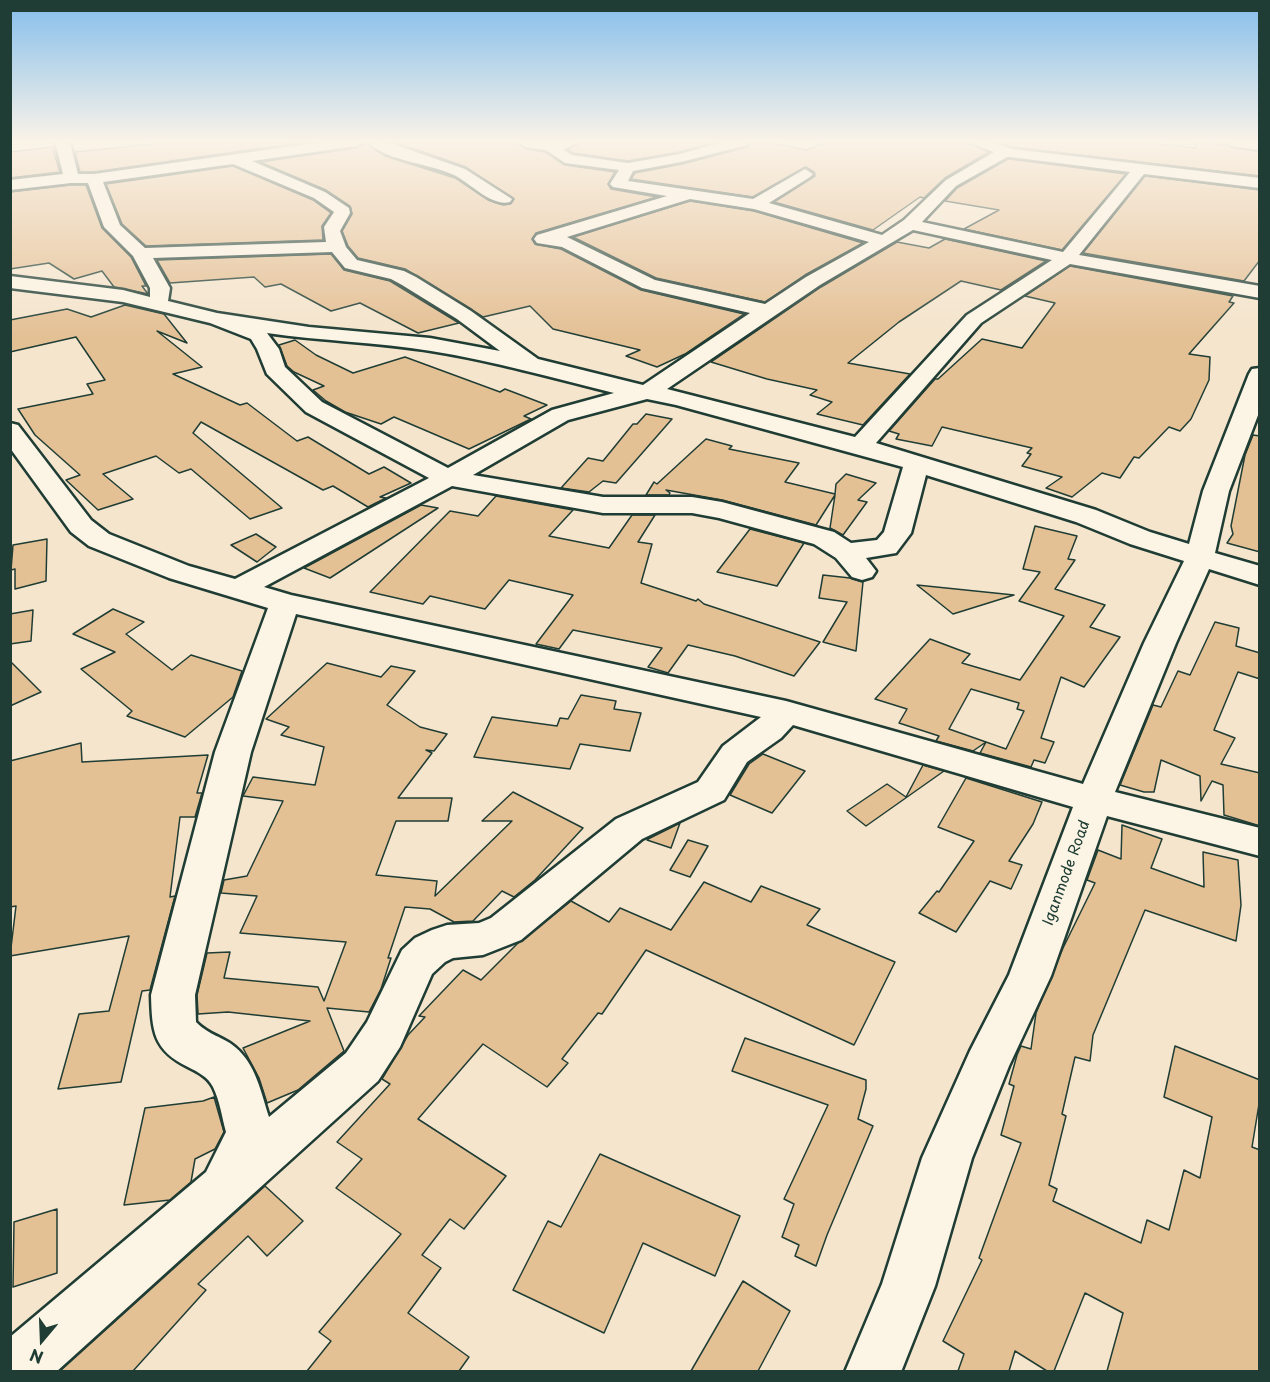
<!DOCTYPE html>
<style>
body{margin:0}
#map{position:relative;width:1270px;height:1382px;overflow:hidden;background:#f5e5cd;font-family:"Playpen Sans",sans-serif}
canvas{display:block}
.frame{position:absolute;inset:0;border:12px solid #1f3d34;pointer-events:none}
.north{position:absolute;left:12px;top:1310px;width:60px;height:60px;-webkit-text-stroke:4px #fcf5e5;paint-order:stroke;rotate:199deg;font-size:16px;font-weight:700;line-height:24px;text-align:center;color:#1f3d34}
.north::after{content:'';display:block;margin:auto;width:21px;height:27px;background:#1f3d34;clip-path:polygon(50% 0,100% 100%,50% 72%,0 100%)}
</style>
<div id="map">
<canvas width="1270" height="1382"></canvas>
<div class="frame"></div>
<div class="north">N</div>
</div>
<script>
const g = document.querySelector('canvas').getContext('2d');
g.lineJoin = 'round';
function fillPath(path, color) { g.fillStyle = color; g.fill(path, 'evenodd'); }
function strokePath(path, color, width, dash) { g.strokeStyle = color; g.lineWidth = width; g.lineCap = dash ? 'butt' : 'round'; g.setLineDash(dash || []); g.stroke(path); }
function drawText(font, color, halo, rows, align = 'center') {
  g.font = font + ' "Playpen Sans",sans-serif'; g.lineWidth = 6; g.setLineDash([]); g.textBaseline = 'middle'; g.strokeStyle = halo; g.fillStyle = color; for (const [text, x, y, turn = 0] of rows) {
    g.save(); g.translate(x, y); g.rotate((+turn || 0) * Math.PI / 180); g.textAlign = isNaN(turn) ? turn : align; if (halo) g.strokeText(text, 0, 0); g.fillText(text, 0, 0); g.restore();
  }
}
const building = new Path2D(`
 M171 142H304L94 172H80L75 152Z
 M366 142 385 156 455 178 488 200 503 205 510 204 514 199 466 167 395 142H516L526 149 545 152 565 165 615 172 608 184 611 189 657 197 536 233 532 239 535 244 561 249 641 290 744 314 685 354 657 367 626 356 640 350 553 329 530 306 483 317 405 269 358 258 348 246 342 231 352 214 350 206 326 190 260 162 356 148Z
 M580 142H714L680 152 628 161 573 153 568 150Z
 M751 142H768L806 150 827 142H966L989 152 945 178 924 198 920 197 873 230 774 202 815 176 814 172 806 167 753 197 631 179 635 173 682 164 748 147Z
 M999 142H1144L1195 148 1196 142 1226 145 1260 152V176L1012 147Z
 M52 147 60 172 10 178V152Z
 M1008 159H1010L1126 174 1062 250 964 229 999 210 945 201 957 188Z
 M233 166 313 200 331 213 322 226 323 240 146 246 122 224 106 184Z
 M1145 176 1260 190V260L1244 281 1083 253Z
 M71 185H86L102 228 131 257 146 286H142L148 294 114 287 102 271 74 279 49 263 10 269V192Z
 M690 201 754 211 863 243 805 275 765 302 656 278 573 237Z
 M945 239 1046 261 1001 290 961 281 899 322 848 363 910 374 863 425 817 414 832 402 810 395 817 390 767 379 711 362 821 287 897 242 929 248Z
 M331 254 344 270 390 281 459 323 418 333 360 303 331 311 281 284 265 287 254 277 170 283 157 260Z
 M1070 266 1233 296 1229 302 1234 303 1189 354 1210 357 1209 380 1191 419 1180 431 1169 427 1139 458 1134 457 1120 478 1102 473 1072 497 1046 488 1062 477 1022 466 1031 454 1027 453 1032 448 942 427 932 446 896 439 899 434 889 431 935 379H938L982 339 1022 348 1055 303 1025 296Z
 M125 305 164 314 187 343 157 331 202 367 173 374 240 405 247 403 297 441 308 437 369 474 384 467 411 483 380 497 386 498 368 507 333 486 323 490 201 422 193 433 282 508 250 519 191 469 179 473 156 456 103 474 133 499 98 510 66 480 80 475 35 435 18 409 93 394 87 384 105 380 76 337 10 352V320L67 309 91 317Z
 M295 340 316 355 353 373 405 357 500 392 505 389 547 405 524 416 531 419 469 449 394 417 381 424 345 412 326 401 313 390 324 386 294 372 287 366 279 345Z
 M646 414 672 419 616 483 603 481 589 492 561 488 588 458 603 461 633 424H637Z
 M1253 435 1260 436V552L1227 543 1233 534 1231 526 1245 455Z
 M706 439 732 446 729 449 799 463 785 482 835 494 836 484 846 474 876 483 858 500 867 502 843 535 830 528 835 495 816 525 722 500 666 490 670 493 669 495H646L654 482 657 484Z
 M496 496 573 510 549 536 609 548 632 515H655L638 542 652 544 641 583 696 601 698 599 704 604 820 642 794 676 735 656 688 645 668 673 648 667 662 648 573 630 559 649 536 644 573 595 509 580 485 609 430 596 423 604 370 592 450 511 478 516Z
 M421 505 438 508 330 578 304 568Z
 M1035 526 1077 536 1068 559 1075 560 1055 589 1105 605 1090 627 1120 637 1084 687 1061 677 1041 738 1054 742 1045 763 1034 760 1031 767 980 753 986 742 1006 749 1024 711 1017 709 1019 703 971 689 949 729 986 742 973 751 936 741 939 736 899 723 907 709 875 699 930 639 970 654 962 663 1020 680 1064 616 1019 601 1040 572 1023 569Z
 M750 529 804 543 777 586 717 572Z
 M256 534 276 547 257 562 231 545Z
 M47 539 46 581 15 589V569L11 570 13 545Z
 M823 575 850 578 863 582 856 651 823 642 847 602 819 598Z
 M917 585 1014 595 953 614Z
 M113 609 144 622 126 634 172 670 191 655 242 671 233 697 185 737 127 716 132 711 81 669 115 652 73 634Z
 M33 610 31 641 10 644V614Z
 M1215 622 1239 628 1236 646 1260 653V679L1238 672 1214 730 1235 738 1221 764 1260 773V826L1224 815 1223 785 1212 781 1201 801 1200 776 1161 760 1154 792H1144L1120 785 1153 705 1161 707 1178 671 1190 675Z
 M10 661 41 692 10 706Z
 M327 663 381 677 391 666 415 671 387 705 420 727 447 734 434 751 426 750 432 753 398 798H452L448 821H396L376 875 437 881 435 896 512 821H482L513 792 583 828 535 880 514 897 502 891 473 921 454 922 430 909 405 907 388 958H391L381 989 369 1012 327 1008 344 1051 298 1090 267 1103 259 1078 243 1048 310 1021 228 1012 198 1014 197 995 207 953 230 952 224 978 318 987 324 1001 346 942 240 933 257 896 221 893 224 880 247 876 283 801 243 796 253 777 315 785 324 747 281 735 289 727 266 719Z
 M581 695 616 701 614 709 641 713 630 751 580 744 570 769 474 757 492 717 557 726 560 718 568 719Z
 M81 743 82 762 208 755 197 793H202L195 817H180L170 897 175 896 150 990 142 991 121 1082 58 1089 79 1014 109 1011 129 936 10 956 16 906 10 907V761Z
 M763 754 805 771 772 813 730 795 749 764Z
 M923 765 944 771 866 826 847 811 887 784 906 797Z
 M966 778 1042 802 1033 824 1009 861 1022 865 1011 889 990 881 956 932 919 913 937 891 939 892 974 841 938 827Z
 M680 823 671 848 647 840 648 839Z
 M1122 825 1162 839 1151 868 1204 887 1203 852 1238 860 1241 905 1236 941 1145 910 1093 1035 1090 1061 1075 1057 1062 1114 1066 1116 1049 1185 1057 1189 1053 1201 1141 1243 1147 1220 1169 1230 1184 1170 1200 1178 1212 1117 1164 1097 1175 1046 1260 1080V1098L1252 1147 1260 1150V1371H1107L1123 1313 1085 1293 1054 1371H1047L1015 1351 1009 1371H958L964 1354 943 1341 982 1260 979 1258 1021 1143 1001 1135 1014 1086 1009 1084 1017 1055 1021 1046 1031 1049 1036 1013 1063 948 1095 883 1087 880 1098 850 1121 859Z
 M688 840 708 846 690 877 670 870Z
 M704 882 751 902 761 886 820 909 807 925 895 962 854 1045 646 950 602 1014 598 1013 562 1059 568 1063 547 1087 483 1044 418 1119 506 1176 464 1229 450 1219 422 1255 441 1268 408 1313 469 1357 459 1371H307L331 1341 319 1332 401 1234 336 1188 362 1159 337 1142 390 1084 382 1079 408 1035 425 1017 419 1016 463 970 481 980 517 944 571 901 609 922 620 908 671 930Z
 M745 1038 866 1080V1089L858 1119 873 1126 827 1235 816 1266 795 1256 799 1245 782 1237 794 1204 784 1199 828 1105 732 1071Z
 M214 1097 224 1132 215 1149 195 1159 191 1182 170 1200 124 1205 145 1108 203 1101Z
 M600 1154 740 1216 715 1276 643 1243 604 1333 513 1290 548 1221 561 1227Z
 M265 1186 303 1221 267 1256 248 1236 198 1284 206 1290 133 1371H60Z
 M57 1209V1273L13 1287 14 1222Z
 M743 1281 790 1311 758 1371H691Z`);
const minor = new Path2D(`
 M55 142 70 143 78 174H94L323 142H363L356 146 252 161 325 192 349 208 350 213 340 231 346 247 357 260 404 271 416 277 471 311 538 359 643 385 750 313 642 288 562 247 537 243 534 239 537 235 667 196 613 187 610 184 619 170 565 163 546 150 526 147 518 142H578L563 150 572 155 628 163 680 154 724 142H749L747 145 681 162 633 171 628 181 753 199 805 169 813 174 810 177 769 203 882 235 904 220 946 180 994 152 968 142H991L1012 149 1260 178V188L1144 174 1079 255 1260 286V298L1070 264 981 323 876 443 1096 510 1150 532 1189 544 1203 491 1249 374 1252 369 1260 368V410L1229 491 1215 553 1260 566V585L1209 569 1176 643 1115 792 1260 828V856L1107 816 1051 976 1009 1066 972 1158 935 1286 901 1372H845L882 1284 922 1158 970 1051 1009 975 1073 807 793 725 781 738 747 762 724 800 642 839 521 940 483 955 453 958 445 962 432 974 400 1047 378 1081 56 1372H10V1337L206 1172 226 1132C222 1118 220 1101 213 1087 208 1077 198 1072 188 1067 153 1050 152 1031 151 995L215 752 268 608 169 578 89 546 71 532 10 448V423L18 425 91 520 109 534 189 566 235 579 429 478 306 412 267 374 257 349 251 339 210 323 123 302 10 288V276L123 290 150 297V288L133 256 104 227 88 183H71L10 190V180L63 174ZM1007 157H1010L1130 172 1063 252 922 222 956 186ZM233 164 314 198 334 212 324 227 326 242 145 248 120 225 103 182ZM690 199 754 209 869 242 806 277 765 304 655 280 567 237ZM913 230 1052 260 967 315 855 437 667 389 820 285ZM332 252 345 268 391 279 402 285 457 319 500 351 430 338 309 327 217 313 168 301 170 288 153 258ZM267 333C321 341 377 342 431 351 494 361 553 378 614 393L552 410 448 468 322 402 285 367 279 349ZM647 399 676 405 903 467 884 532 877 540 851 543 834 532 722 502 692 497H603L473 475 568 420ZM926 475 1076 522 1130 544 1184 561 1144 643 1083 784 786 701 291 595 264 587 452 486 603 513H692L719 518 814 544 836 558 852 577 862 580 872 577 876 571 866 558 896 553 911 533ZM296 614 761 717 723 746 698 782 616 819 491 918 479 923 447 925 432 930 415 938 402 950 367 1022 346 1053 269 1117C261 1093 256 1064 235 1047 222 1036 210 1036 196 1022L195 995 251 752Z
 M368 142H387L465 169 512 199 510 202C492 207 471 184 456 176 431 163 387 162 368 142Z
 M1225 142H1260V150L1232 146Z`);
const streetNames = [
 ["Iganmode Road",1067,873,-70]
];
fillPath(building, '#e4c095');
strokePath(building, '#1f3d34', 1.5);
strokePath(minor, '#1f3d34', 5);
fillPath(minor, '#fcf5e5');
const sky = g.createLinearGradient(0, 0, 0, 336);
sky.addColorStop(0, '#85beec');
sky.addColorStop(0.42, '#faf3e8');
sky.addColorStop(1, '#faf3e800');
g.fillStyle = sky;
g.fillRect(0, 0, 1270, 336);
drawText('15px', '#1f3d34', '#fcf5e5', streetNames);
</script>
